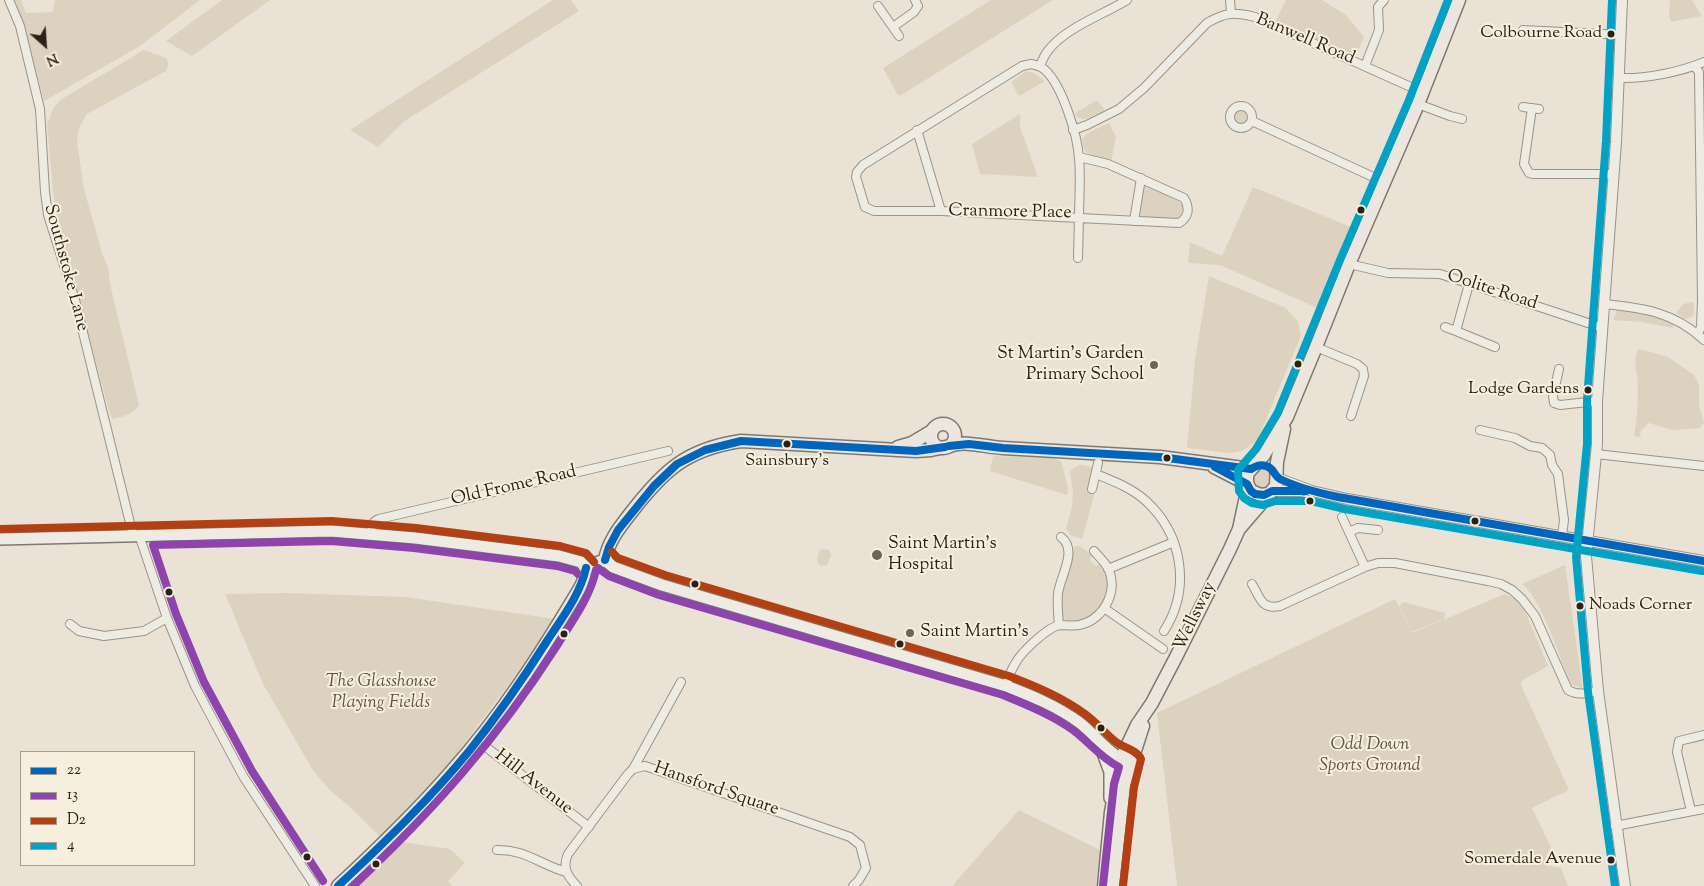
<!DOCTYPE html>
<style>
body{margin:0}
#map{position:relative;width:1704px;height:886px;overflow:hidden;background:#eae3d5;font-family:"Sorts Mill Goudy",serif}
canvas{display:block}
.legend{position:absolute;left:20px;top:751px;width:175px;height:115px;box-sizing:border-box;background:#f7efde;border:1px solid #a59d8e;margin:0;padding:6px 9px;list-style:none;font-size:15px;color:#2b2117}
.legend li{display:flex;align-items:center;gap:10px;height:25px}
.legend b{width:25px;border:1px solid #a59d8e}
.north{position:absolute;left:20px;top:20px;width:50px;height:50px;-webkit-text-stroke:4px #f7efde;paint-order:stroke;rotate:154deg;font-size:14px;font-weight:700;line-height:20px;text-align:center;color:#2b2117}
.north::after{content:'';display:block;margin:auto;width:18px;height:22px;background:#2b2117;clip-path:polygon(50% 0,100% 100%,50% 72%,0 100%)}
</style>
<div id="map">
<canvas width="1704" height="886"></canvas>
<ul class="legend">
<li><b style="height:6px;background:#0065bd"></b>22</li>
<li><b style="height:6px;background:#8e44ad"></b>13</li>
<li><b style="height:6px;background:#b34013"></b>D2</li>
<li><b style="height:6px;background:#02a2c5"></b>4</li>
</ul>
<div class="north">N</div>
</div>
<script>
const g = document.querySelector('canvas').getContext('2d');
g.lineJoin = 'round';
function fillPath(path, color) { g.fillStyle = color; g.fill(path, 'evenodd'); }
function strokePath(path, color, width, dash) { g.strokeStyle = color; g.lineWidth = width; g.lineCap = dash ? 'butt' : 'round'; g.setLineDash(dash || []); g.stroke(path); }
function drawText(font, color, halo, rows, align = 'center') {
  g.font = font + ' "Sorts Mill Goudy",serif'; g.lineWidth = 4; g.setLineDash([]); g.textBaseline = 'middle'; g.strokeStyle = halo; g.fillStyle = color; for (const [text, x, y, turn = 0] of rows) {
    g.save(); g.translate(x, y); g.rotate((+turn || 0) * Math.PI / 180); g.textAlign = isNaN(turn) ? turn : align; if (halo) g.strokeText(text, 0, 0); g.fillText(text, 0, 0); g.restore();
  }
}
const green = new Path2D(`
 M13 0H21L26 13 53 12 55 0H200L140 46 44 101 23 23Z
 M222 0H270L192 56 166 41Z
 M553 0H571L579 11 406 120 378 147 350 130Z
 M991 0H1053L900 96 897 94 883 68Z
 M1286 0H1322L1346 15 1364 37 1356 55 1275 22Z
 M1670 0H1692L1702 16 1671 22 1669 16Z
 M144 50 166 58 169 64 166 71 87 114 79 128 77 142 84 189 102 253 108 267 110 284 139 405C135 413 121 418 112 419L108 407 55 212 47 124 53 109 60 100Z
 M1025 72H1032L1045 81 1019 96 1011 82Z
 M1097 100 1105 110 1086 119 1078 118 1075 113Z
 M1233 117a8 8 0 1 1 16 0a8 8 0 1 1-16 0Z
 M1020 114V127L1038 177 980 174 972 144Z
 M1109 123 1116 137 1111 162 1087 153 1084 149 1082 139 1088 133Z
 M1143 183 1178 201 1183 206C1183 213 1181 216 1176 220L1138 218Z
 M1253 187 1356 229 1322 310 1220 265 1188 263 1190 242 1222 256Z
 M1209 276 1286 308 1298 322 1301 336 1257 441 1242 451 1229 453 1187 448 1195 360Z
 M1694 302V314L1690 318 1685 319 1676 313 1683 304Z
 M1618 308 1646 313 1673 323V328L1642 322 1613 320Z
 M1639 349 1668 357 1694 375 1699 385V405L1704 422 1700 428 1672 430 1649 423 1641 430 1640 437 1634 436C1637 420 1638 404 1638 388 1639 377 1631 358 1639 349Z
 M993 456 1051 458 1061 461 1068 487 1067 495 990 471Z
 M1079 465H1083L1093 468 1087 489 1095 492 1082 539 1070 535 1066 528 1072 507 1073 491 1070 473 1071 470Z
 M1259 468C1266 468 1271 470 1273 477L1267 489 1254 487 1251 475Z
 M1075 546H1079L1092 554 1090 560 1096 566 1101 562C1115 584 1107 614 1080 622 1077 623 1072 623 1068 623L1063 617 1061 594Z
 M823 549 829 550 831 555 827 565 822 566C815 564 818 557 819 551Z
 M1565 565 1583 689 1572 685 1569 680C1559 656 1541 598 1522 584Z
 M287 593 406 597 555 619 531 655 452 760 380 837 350 807 332 792 314 772 263 684 225 594Z
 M1505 594 1516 599 1523 606 1548 666 1523 680 1521 685 1569 790 1532 808 1551 847 1547 855 1545 865 1561 868 1568 886H1177L1157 713 1395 599 1412 633Z
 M1403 602 1445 613 1444 619 1412 632 1399 606Z
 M1019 810 1100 850 1096 886H952Z
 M396 841 450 849 465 863 448 881 453 886H349Z`);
const minor = new Path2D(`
 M9 0 20 26 40 109 45 192 48 215 75 300 133 535
 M1230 0 1231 13
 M878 6 899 36
 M893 27 914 12 918 6 915 0
 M1523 30 1621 35
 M1031 64C1036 65 1041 66 1045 70 1062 85 1078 136 1079 159 1081 179 1079 198 1079 218L941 211H874L865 207 856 177 857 172 863 165 1022 66Z
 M1040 66C1042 61 1044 56 1047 52 1064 28 1103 15 1127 0
 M1365 66 1379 30 1378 7 1384 0
 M1694 66 1699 72 1702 300 1701 327 1698 334
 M1619 78C1646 79 1680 72 1704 62
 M1418 104 1450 116 1462 119
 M1230 117a11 11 0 1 1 22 0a11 11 0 1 1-22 0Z
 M1523 107 1539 109
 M1532 108 1524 164 1529 173 1533 174H1613
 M1252 121 1384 182
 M917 130 941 211
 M1073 130 1087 125 1119 109 1144 88 1207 23C1226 12 1234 12 1255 17L1422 92
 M1134 221 1141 178
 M1078 258 1079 218 1179 223C1189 217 1190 208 1184 198L1108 164 1079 157
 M1349 264 1388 273 1440 274 1603 328
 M1469 284 1456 331 1495 347
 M1605 304C1643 308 1674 312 1704 340
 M1445 327 1456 331
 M1316 347 1357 364 1363 369 1364 376 1351 416
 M1559 369 1553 396 1554 403 1560 405 1597 401
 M1480 430 1515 438 1530 446 1542 448 1550 455 1552 465 1558 474 1564 520 1562 536
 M1596 454 1704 466
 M1096 474C1113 481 1132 488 1146 501 1183 535 1191 589 1164 631
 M1092 489 1098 463
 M1342 517 1365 567
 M1349 532 1358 528 1378 530
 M371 534C372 526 371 522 379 519L668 451
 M139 535 167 618 195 686 243 776 315 886
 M1108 569 1174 542
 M1252 584C1260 597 1261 610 1280 606L1365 567 1378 563H1395L1488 581 1501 584 1512 590 1522 599 1535 616 1568 690C1578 696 1587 693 1598 691
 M1104 608 1163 649
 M70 624 79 631 104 636 144 631 167 618
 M1059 625C1066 625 1073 626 1079 625 1103 620 1118 593 1109 570 1106 563 1099 557 1094 551
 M1006 686C1008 679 1011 670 1015 664 1021 652 1047 628 1059 625 1058 614 1057 603 1058 593 1061 575 1078 550 1061 537
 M477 740 589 827
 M633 769 681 682
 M1691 811 1677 752 1679 741 1704 735
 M1615 826 1704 809
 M497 850C525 849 541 865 566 872
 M577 886C567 876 562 867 568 854L628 774 633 769 645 766 850 837 860 845 866 868 859 880 853 886`);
const tertiary = new Path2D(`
 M1622 0 1616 142 1597 401V444L1586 556 1598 691 1625 886
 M1277 478 1312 491 1347 499 1704 561
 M1272 491H1301`);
const secondary = new Path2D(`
 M0 539 331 531 415 538 559 556 581 562 586 568
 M605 560 613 567 662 585 1006 686C1032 696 1057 706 1080 723 1094 734 1105 750 1121 759
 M1100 745 1110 772V798`);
const primary = new Path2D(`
 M931 436a12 12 0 1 1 24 0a12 12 0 1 1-24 0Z
 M949 446C968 440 983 447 1003 448L1160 457 1251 469
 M898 447 912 443 932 431
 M1214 467 1247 484
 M1268 494 1261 495 1251 491 1247 483V474L1264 455 1287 417 1316 347 1349 264 1418 104 1459 0
 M1239 529 1276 486 1277 462 1284 429
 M338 886C377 850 416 812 451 772 501 716 542 652 580 588L583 582 586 568 605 560C608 542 619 528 630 514 663 471 686 449 741 441L916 451 931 450 945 447
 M1104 886 1111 812 1121 759 1137 725 1152 703 1176 657 1230 549 1239 529 1248 487
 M1113 886 1124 785 1143 726`);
const bus1 = new Path2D(`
 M949 446 969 444 1003 448 1160 457 1251 469C1256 466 1260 464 1266 466 1274 468 1274 476 1280 479 1298 488 1319 493 1338 497L1704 561
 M1215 467 1247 484 1251 491 1255 494 1264 495 1272 491H1306
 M605 560 609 547 618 530 654 486 677 464 705 450 741 441 916 451 945 447
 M338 886C384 843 430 799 470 750 498 715 523 679 547 641 562 618 580 595 586 568`);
const bus2 = new Path2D(`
 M598 568 609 576 659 595 1003 695C1027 705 1052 715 1073 730 1089 742 1101 758 1119 767L1114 784 1103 885
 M323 881 252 771 204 682 176 614 153 545 331 541 414 548 557 566 575 571 578 574
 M353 886C432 812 497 739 556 647 571 623 590 598 596 570`);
const bus3 = new Path2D(`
 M0 529 332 521 416 528 560 546 586 553 594 562
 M612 552 618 558 665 575 1009 676C1035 686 1062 697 1085 714 1096 722 1105 733 1116 742 1124 748 1137 750 1141 759L1134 787 1123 886`);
const bus4 = new Path2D(`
 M1448 0 1409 100 1340 260 1278 412 1256 449 1238 470 1239 491 1244 498 1252 503 1263 505 1275 501H1311L1345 509 1702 571
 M1612 0 1606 141 1587 400V444L1576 557 1588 692 1615 886`);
const markers = [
 [1611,34,4.5,"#2b2117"],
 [1361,210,4.5,"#2b2117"],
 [1298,364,4.5,"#2b2117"],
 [1154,365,5,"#6e655a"],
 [1588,390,4.5,"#2b2117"],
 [787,444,4.5,"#2b2117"],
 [1167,458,4.5,"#2b2117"],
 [1310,501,4.5,"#2b2117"],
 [1475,521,4.5,"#2b2117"],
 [877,555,6,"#6e655a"],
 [695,584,4.5,"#2b2117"],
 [169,592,4.5,"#2b2117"],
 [1580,606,4.5,"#2b2117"],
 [910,633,5,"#6e655a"],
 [564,634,4.5,"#2b2117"],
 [900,644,4.5,"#2b2117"],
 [1101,728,4.5,"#2b2117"],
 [307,857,4.5,"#2b2117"],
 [1611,860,4.5,"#2b2117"],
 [376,864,4.5,"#2b2117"]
];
const busNames = [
 ["Colbourne Road",1602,34],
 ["Lodge Gardens",1579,390],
 ["Sainsbury's",787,462,"center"],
 ["Noads Corner",1589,606,"left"],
 ["Somerdale Avenue",1602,860]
];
const streetNames = [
 ["Banwell Road",1305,40,23],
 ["Cranmore Place",1010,213,1],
 ["Southstoke Lane",65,268,75],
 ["Oolite Road",1492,291,18],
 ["Old Frome Road",514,487,-13],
 ["Wellsway",1196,617,-64],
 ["Hill Avenue",533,783,38],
 ["Hansford Square",716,790,19]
];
const poiNames = [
 ["St Martin's Garden",1144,355,"right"],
 ["Primary School",1144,376,"right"],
 ["Saint Martin's",888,545],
 ["Hospital",888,566],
 ["Saint Martin's",920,633]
];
const parkNames = [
 ["The Glasshouse",381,683],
 ["Playing Fields",381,704],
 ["Odd Down",1370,746],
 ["Sports Ground",1370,767]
];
fillPath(green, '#dcd2bf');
strokePath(minor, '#98938a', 10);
strokePath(tertiary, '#98938a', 12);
strokePath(secondary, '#7d7870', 14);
strokePath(primary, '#7d7870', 15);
strokePath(minor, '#eeebe3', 8);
strokePath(tertiary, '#eeebe3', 10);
strokePath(secondary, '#eeebe3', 11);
strokePath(primary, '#ebe7df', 12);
strokePath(bus1, '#0065bd', 8);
strokePath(bus2, '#8e44ad', 8);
strokePath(bus3, '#b34013', 8);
strokePath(bus4, '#02a2c5', 8);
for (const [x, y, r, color] of markers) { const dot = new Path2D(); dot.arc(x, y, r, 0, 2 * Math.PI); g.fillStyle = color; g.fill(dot); strokePath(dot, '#f7efde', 2); }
drawText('17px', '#2b2117', '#f7efde', busNames, 'right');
drawText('18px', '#2b2117', '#f7efde', streetNames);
drawText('18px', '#2b2117', '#f7efde', poiNames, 'left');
drawText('italic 18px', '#5d5244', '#f7efde', parkNames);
</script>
